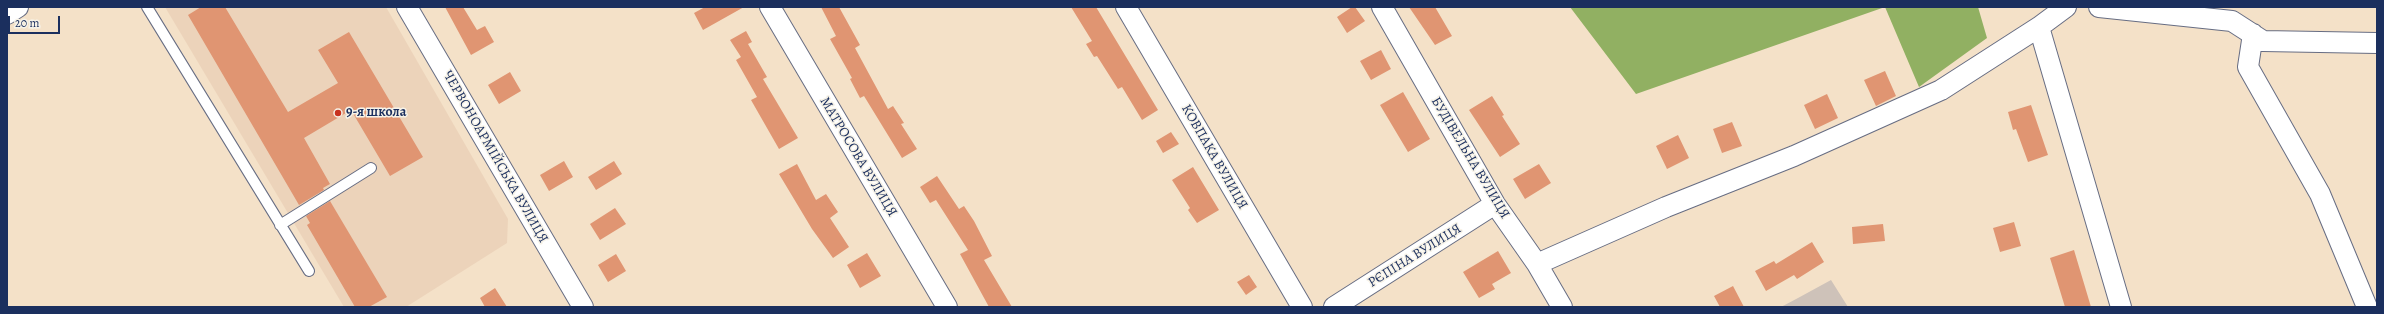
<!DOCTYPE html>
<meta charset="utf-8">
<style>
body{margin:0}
#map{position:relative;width:2384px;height:314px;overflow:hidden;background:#f4e1c8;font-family:Alegreya,serif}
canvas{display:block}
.frame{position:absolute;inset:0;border:8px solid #1b2f5e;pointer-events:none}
.scale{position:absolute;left:8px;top:16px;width:52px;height:18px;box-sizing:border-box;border:2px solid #1b2f5e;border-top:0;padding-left:5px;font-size:12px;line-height:14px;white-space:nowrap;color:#1b2f5e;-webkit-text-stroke:3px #f7f3e8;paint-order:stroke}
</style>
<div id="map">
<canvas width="2384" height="314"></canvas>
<div class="frame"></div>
<div class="scale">20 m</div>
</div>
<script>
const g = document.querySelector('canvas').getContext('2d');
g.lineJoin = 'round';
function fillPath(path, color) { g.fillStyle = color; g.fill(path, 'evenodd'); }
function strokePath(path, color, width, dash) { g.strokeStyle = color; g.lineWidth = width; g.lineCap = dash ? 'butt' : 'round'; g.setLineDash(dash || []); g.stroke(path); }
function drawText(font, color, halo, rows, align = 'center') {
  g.font = font + ' Alegreya,serif'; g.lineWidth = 3; g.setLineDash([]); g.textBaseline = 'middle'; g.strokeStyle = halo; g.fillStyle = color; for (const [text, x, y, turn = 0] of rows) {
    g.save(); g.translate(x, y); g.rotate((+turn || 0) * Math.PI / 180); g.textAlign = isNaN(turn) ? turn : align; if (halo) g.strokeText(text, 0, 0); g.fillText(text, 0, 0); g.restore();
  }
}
const built = new Path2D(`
 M165 7H386L508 219 507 243 406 307H344Z`);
const industrial = new Path2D(`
 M1831 280 1848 307H1781L1798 298Z`);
const forest = new Path2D(`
 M1570 7H1978L1987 38 1919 87 1885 7 1636 94Z`);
const building = new Path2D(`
 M201 7H225L288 112 338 83 318 50 349 32 423 157 390 176 351 110 304 138 330 184 323 188 324 190 299 205 188 15Z
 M445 7H463L477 30 485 26 494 42 471 55Z
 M705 7H744L703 30 694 13Z
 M821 7H839L860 45 855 48 888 109 893 106 904 123 901 124 917 149 902 158 864 96 860 98 850 79 852 78 830 39 836 36Z
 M1071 7H1096L1158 110 1142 120 1122 87 1118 89 1097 56 1094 57 1086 44 1092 41Z
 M1352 7H1355L1365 21 1347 33 1337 17Z
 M1409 7H1435L1452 36 1435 45Z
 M746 31 752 42 748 44 767 77 763 79 798 138 779 149 751 100 757 97 736 60 741 57 730 40Z
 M1381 50 1391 69 1371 80 1360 61Z
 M1885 71 1896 96 1876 106 1864 80Z
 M510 72 521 91 499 104 488 85Z
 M1403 92 1430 139 1408 152 1380 105Z
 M1827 94 1838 118 1815 129 1804 105Z
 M1492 96 1504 115 1502 116 1520 144 1500 157 1469 110Z
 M2031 105 2048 155 2028 162 2016 129 2013 130 2008 112Z
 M1732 122 1742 146 1722 153 1713 129Z
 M1171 132 1179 144 1163 153 1156 141Z
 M1678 135 1689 158 1667 169 1656 146Z
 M564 161 573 177 549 191 540 175Z
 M614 161 622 174 596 190 588 177Z
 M797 164 816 200 826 194 838 212 830 218 849 247 833 258 812 229 779 174Z
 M1539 164 1551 183 1525 199 1513 179Z
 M1193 167 1219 210 1197 223 1188 210 1190 208 1172 180Z
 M937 176 959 209 964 206 974 221 992 256 984 260 1012 307H989L960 254 968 250 936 200 930 203 920 187Z
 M330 201 387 297 369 307H355L307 225 310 223 306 216Z
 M615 208 626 224 600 240 590 224Z
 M2014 222 2021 246 2000 252 1993 228Z
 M1883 224 1885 241 1853 244 1852 227Z
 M1812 242 1824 262 1797 279 1794 275 1766 291 1755 271 1774 261 1776 264Z
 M2074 250 2091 307H2065L2050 258Z
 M1498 251 1511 273 1492 284 1495 289 1479 298 1463 272Z
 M867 253 881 276 860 288 847 265Z
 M616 254 626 271 608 282 598 265Z
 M1249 275 1257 287 1246 295 1237 282Z
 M1733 286 1744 307H1720L1714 296Z
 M495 288 507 307H485L480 298Z`);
const service = new Path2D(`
 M147 7 309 271
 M280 225 371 168`);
const minor = new Path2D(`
 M407 7 583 307
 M770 7 947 307
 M1126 7 1302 307
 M1382 7 1495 204 1537 264 1562 307
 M2099 7 2232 21 2263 41 2377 43
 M7 14 18 7
 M2039 27 2121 307
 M2253 34 2248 67 2320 194 2367 307
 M1537 264 1666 207 1794 156 1941 90 2039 27 2066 7
 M1334 307 1495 204`);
const markers = [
 [338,113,4,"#c8321e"]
];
const poiNames = [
 ["9-я школа",346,113]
];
const streetNames = [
 ["ЧЕРВОНОАРМІЙСЬКА ВУЛИЦЯ",495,157,60],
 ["МАТРОСОВА ВУЛИЦЯ",858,157,59],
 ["КОВПАКА ВУЛИЦЯ",1214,157,60],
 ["БУДІВЕЛЬНА ВУЛИЦЯ",1470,158,59],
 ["РЄПІНА ВУЛИЦЯ",1415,256,-32]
];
fillPath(built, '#ecd3ba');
fillPath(industrial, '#cec2b9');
fillPath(forest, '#91b062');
fillPath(building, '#e09572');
strokePath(service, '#676d83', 12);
strokePath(minor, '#676d83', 22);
strokePath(service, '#fff', 10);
strokePath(minor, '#fff', 20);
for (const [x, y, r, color] of markers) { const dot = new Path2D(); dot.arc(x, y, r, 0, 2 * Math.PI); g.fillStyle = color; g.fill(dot); strokePath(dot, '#f7f3e8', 1.5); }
drawText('bold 14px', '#1b2f5e', '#f7f3e8', poiNames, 'left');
drawText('14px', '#1b2f5e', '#f7f3e8', streetNames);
</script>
